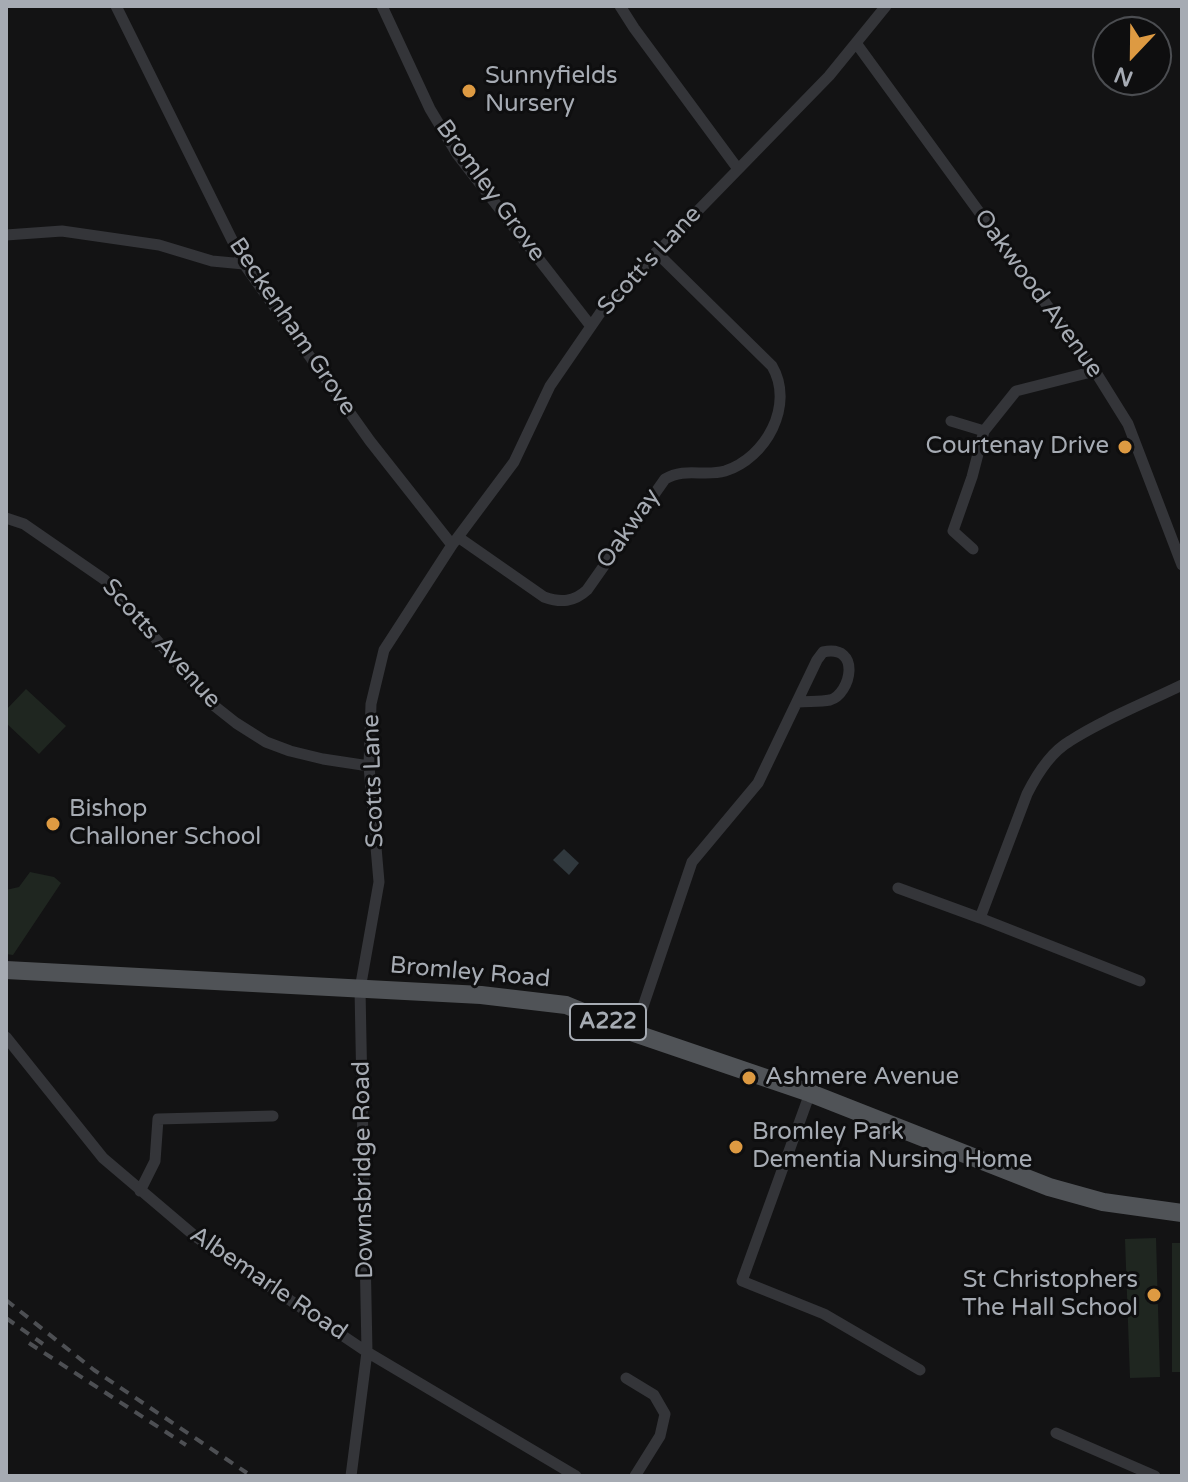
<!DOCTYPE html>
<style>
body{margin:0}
#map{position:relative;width:1188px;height:1482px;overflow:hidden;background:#131314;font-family:"Varela Round",sans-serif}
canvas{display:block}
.frame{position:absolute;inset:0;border:8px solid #a6abb3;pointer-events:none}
.north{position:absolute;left:1092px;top:16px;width:80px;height:80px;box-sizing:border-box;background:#0e0e0f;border:2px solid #4b4d51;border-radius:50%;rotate:202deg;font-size:22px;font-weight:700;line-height:32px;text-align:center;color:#a6abb3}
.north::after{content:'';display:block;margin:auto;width:28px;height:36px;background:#dd9a42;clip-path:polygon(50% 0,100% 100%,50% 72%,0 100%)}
</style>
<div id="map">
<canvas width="1188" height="1482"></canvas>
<div class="frame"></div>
<div class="north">N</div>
</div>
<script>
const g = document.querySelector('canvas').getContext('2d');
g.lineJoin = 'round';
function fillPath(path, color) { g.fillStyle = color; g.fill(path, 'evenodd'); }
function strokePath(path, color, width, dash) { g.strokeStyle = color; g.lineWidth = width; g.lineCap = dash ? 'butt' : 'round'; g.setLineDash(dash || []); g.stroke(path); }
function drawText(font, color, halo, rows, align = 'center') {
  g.font = font + ' "Varela Round",sans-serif'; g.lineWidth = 6; g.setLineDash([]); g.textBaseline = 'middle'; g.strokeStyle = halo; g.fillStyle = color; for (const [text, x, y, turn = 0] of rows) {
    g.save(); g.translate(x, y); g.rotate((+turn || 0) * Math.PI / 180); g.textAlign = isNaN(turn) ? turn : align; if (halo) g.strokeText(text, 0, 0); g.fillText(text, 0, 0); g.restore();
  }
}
const green = new Path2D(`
 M26 689 66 726 39 754 6 723V710Z
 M30 872 54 877 61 883 13 955 6 954V890L19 887Z
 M1156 1238 1160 1377 1130 1378 1125 1239Z
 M1172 1243H1182V1372H1172Z`);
const water = new Path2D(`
 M564 849 579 863 569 875 553 860Z`);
const street = new Path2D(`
 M116 6 244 264 370 441 452 545
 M382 6 430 109 457 154 590 325
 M620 6 634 28 738 169
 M856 43 1095 371 1128 424 1182 565
 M6 235 62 231 159 245 212 261 244 264
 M951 421 984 431
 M6 518 24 524 105 580 212 704 236 723 266 742 290 751 323 759 369 766
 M458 537 544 597C561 603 574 602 587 590L665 479C685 467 704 477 725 471 766 458 795 405 772 366L656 252
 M973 549 953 531 972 477 984 431 1016 391 1095 371
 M898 888 980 918
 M1140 981 980 918 1027 794C1037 774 1051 752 1070 741 1104 719 1145 703 1182 685
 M634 1033 692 862 758 783 817 660 823 652C862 644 851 694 830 700 820 702 808 701 798 702
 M6 1037 103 1158 196 1237 367 1352 576 1476
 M810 1093 742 1281 824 1314 920 1370
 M140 1191 155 1161 158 1119 273 1116
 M626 1378 654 1395 665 1414 660 1436 635 1476
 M1056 1433 1155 1476
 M351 1476 367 1352 360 989 379 882 369 766 371 704 384 650 452 545 514 462 550 386 605 306 829 76 886 6`);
const primary = new Path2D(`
 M6 970 481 995 566 1005 634 1033 810 1093 1049 1187 1103 1202 1182 1213`);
const rail = new Path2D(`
 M6 1300 94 1370 247 1473
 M6 1318 43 1344
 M29 1343 186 1445`);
const markers = [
 [469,91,8,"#dd9a42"],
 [1125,447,8,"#dd9a42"],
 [53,824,8,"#dd9a42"],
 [749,1078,8,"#dd9a42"],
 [736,1147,8,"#dd9a42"],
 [1154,1295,8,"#dd9a42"]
];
const shields = [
 [608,1022,76]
];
const shieldNames = [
 ["A222",608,1022]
];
const poiNames = [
 ["Sunnyfields",485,77],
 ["Nursery",485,105],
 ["Courtenay Drive",1109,447,"right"],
 ["Bishop",69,810],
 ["Challoner School",69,838],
 ["Ashmere Avenue",765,1078],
 ["Bromley Park",752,1133],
 ["Dementia Nursing Home",752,1161],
 ["St Christophers",1138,1281,"right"],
 ["The Hall School",1138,1309,"right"]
];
const streetNames = [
 ["Bromley Grove",490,191,54],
 ["Scott's Lane",650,261,-47],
 ["Oakwood Avenue",1038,294,54],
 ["Beckenham Grove",292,327,56],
 ["Oakway",629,529,-55],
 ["Scotts Avenue",161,644,48],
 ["Scotts Lane",374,781,-92],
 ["Bromley Road",470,973,5],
 ["Downsbridge Road",364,1170,-91],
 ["Albemarle Road",268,1284,34]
];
fillPath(green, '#1f2620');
fillPath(water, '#30383d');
strokePath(street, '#343539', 11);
strokePath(primary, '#505357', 18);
strokePath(rail, '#4d4f53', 4, [10, 8]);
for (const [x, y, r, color] of markers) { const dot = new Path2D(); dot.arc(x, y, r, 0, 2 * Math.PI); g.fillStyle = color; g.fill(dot); strokePath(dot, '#0e0e0f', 3); }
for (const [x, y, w] of shields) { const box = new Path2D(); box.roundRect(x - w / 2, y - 18, w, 36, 6); g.fillStyle = '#0e0e0f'; g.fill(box); strokePath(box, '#a6abb3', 2); }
drawText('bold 22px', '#a6abb3', null, shieldNames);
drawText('24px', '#a6abb3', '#0e0e0f', poiNames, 'left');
drawText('24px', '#a6abb3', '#0e0e0f', streetNames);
</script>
